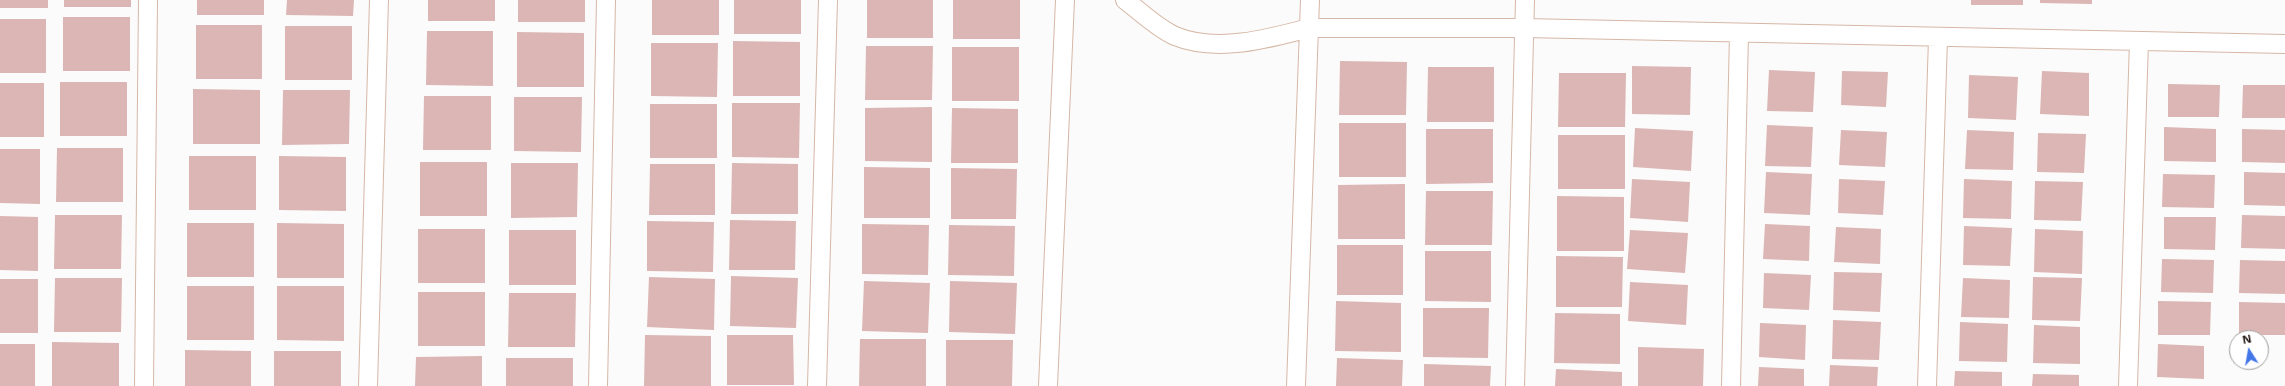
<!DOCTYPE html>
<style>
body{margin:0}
#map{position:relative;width:2285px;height:386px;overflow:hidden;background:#fbfbfb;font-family:"Noto Sans",sans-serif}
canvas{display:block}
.north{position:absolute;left:2229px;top:330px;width:40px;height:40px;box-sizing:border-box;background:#fff;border:1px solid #a29e9c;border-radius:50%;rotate:349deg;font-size:11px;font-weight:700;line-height:16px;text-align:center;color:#170d07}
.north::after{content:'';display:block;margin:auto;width:14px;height:18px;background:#4377e8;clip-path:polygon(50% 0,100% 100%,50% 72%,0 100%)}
</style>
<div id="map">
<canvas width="2285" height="386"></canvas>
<div class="north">N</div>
</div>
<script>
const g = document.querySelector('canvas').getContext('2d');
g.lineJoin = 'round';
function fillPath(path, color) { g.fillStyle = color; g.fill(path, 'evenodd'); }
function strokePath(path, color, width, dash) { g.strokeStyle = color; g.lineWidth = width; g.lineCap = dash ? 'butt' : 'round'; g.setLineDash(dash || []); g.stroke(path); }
const building = new Path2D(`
 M0 0H48V8H0Z
 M64 0H131V7H64Z
 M197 0H264V15H197Z
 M287 0H354L353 16 286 15Z
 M428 0H495V21H428Z
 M518 0H585V22H518Z
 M652 0H719V35H652Z
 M734 0H801V34H734Z
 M867 0H933V38H867Z
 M953 0H1020V39H953Z
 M1971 0H2023V5H1971Z
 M2040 0H2092V4L2040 3Z
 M63 17H130V71H63Z
 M0 19H46V73H0Z
 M196 25H262V79H196Z
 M285 26H352V80H285Z
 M427 31H493V86L426 85Z
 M517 32 584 33V87H517Z
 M733 41 800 42V96H733Z
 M651 43H718L717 97 651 96Z
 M866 46H933L932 100H865Z
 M952 47H1019V101H952Z
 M1340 61 1407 62 1406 115H1339Z
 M1632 66 1691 67 1690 115 1632 114Z
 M1428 67H1494V122H1427Z
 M1769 70 1815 72 1813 112 1767 111Z
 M1842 71 1888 72 1886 107 1841 105Z
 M2042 71 2089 73V116L2040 114Z
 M1559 73H1626L1625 127H1558Z
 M1969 75 2018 77 2016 120 1968 118Z
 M60 82H127V136H60Z
 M0 83H44V137H0Z
 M2168 84 2220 85 2219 117H2168Z
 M2243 85H2285V118H2242Z
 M193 89 260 90V144H193Z
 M283 90H350L349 144 282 145Z
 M424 96H491V150H423Z
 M514 97H582L581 152 514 151Z
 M732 103H800L799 158 732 157Z
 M650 104H717V158H650Z
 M932 107V162L865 161V108Z
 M952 108 1018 109V163H951Z
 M1339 123H1406V177H1339Z
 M1767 125 1813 127 1811 167 1765 166Z
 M2164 127 2216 129V162L2164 161Z
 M1635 128 1693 131 1691 171 1633 167Z
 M1426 129H1493V183L1426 184Z
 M2242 129 2285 130V163L2242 162Z
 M1841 130 1887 132 1885 167 1839 165Z
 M1967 130 2014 132 2013 170 1965 169Z
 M2038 133 2086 134 2084 173 2037 172Z
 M1558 135H1625V189H1558Z
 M57 148H123V202H56Z
 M0 149H40V204L0 203Z
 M189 156H256V210H189Z
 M279 156 346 157V211L279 210Z
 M420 162H487V216H420Z
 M511 163H578L577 217 511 218Z
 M732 163 798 164V214H731Z
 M650 164H715V215H649Z
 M864 167 930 168V218H864Z
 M951 168 1017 169 1016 219H951Z
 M1766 172 1812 174 1810 215 1764 213Z
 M2244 172 2285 173V206L2244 205Z
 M2163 174 2215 175 2214 208 2162 207Z
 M1632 179 1690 182 1688 222 1630 218Z
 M1839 179 1885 181 1883 215 1838 213Z
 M1964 179 2012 181 2011 219 1963 218Z
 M2035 181 2083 182 2081 221 2034 220Z
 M1405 184V239H1338V185Z
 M1426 191H1493L1492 245H1425Z
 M1557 196 1624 197V251H1557Z
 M55 215H122L121 269H54Z
 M2242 215 2285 216V249L2241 248Z
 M0 216 38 217V271L0 270Z
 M2164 217H2216L2215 250 2164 249Z
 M730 220 796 221 795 270H729Z
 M647 221 714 222 713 272 647 271Z
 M187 223H254V277H187Z
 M277 223 344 224V278H277Z
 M862 224 929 225 928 275 862 274Z
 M1765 224 1810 226 1809 261 1763 259Z
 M949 225 1015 226 1014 276 948 275Z
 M1964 226 2012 228 2010 266 1963 265Z
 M1836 227 1881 229 1880 264 1834 262Z
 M418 229H485V283H418Z
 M2035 229 2083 231 2082 274 2034 272Z
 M509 230H576V285H509Z
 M1630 230 1688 233 1685 273 1627 269Z
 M1337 245H1403V295H1337Z
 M1425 251H1491V302L1425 301Z
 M1556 256 1623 257 1622 307H1556Z
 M2162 259 2214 260 2213 293 2161 292Z
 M2240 260 2285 261V294L2239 293Z
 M1834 272 1882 273 1880 312 1833 310Z
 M1764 273 1811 275 1809 310 1763 308Z
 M731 276 798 278 796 328 730 326Z
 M649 277 715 279 714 330 647 327Z
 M2033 277 2082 278 2080 321 2032 320Z
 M55 278H122L121 332H54Z
 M1963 278 2010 280 2009 318 1961 317Z
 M0 279H38V333H0Z
 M864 281 930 283 928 333 862 331Z
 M950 281 1017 283 1015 334 949 332Z
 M1630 282 1688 285 1686 325 1628 321Z
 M187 286H254V340H187Z
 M277 286H344V341L277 340Z
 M418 292H485V346H418Z
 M509 293H576L575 347H508Z
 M1336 301 1401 303V352L1335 351Z
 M2158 301 2211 302 2210 335H2158Z
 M2239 302 2285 303V335H2239Z
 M1423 308H1489L1488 358 1423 357Z
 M1555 313 1620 314V364L1554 363Z
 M1833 320 1881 322 1879 360 1832 359Z
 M1960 322 2008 324 2007 362 1959 361Z
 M1760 323 1806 325 1805 360 1759 357Z
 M2034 325 2080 327V364L2033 363Z
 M645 335 711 336V386H644Z
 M727 335H793L794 385H727Z
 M860 339H926V386H859Z
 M946 340H1013L1012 386H946Z
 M52 342 119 343V386H52Z
 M0 344H35V386H0Z
 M2158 344 2204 346V379L2157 377Z
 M1638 347 1704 349 1703 386H1638Z
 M185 350 251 351V386H185Z
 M274 351H341V386H274Z
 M482 356V386H415L416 357Z
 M506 358H573V386H506Z
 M1337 358 1403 360 1402 386H1336Z
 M1424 364 1491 366 1490 386H1424Z
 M1830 365 1878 367 1877 386H1829Z
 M1759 367 1804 369V386H1758Z
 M1556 369 1622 372V386H1555Z
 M1955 371 2002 372V386H1954Z
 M2033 374 2079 375V386H2032Z`);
const lane = new Path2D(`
 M1125 0C1141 12 1157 28 1175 36 1216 53 1268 39 1309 28L1296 386
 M1310 0 1309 28H1524L2285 44
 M144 386 148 0
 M368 386 379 0
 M598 386 606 0
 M817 386 828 0
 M1048 386 1065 0
 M1515 386 1525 0
 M1731 386 1739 34
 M1927 386 1938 38
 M2128 386 2139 41`);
fillPath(building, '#dbb6b4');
strokePath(lane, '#d6b7a5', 20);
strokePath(lane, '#fff', 18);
</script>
